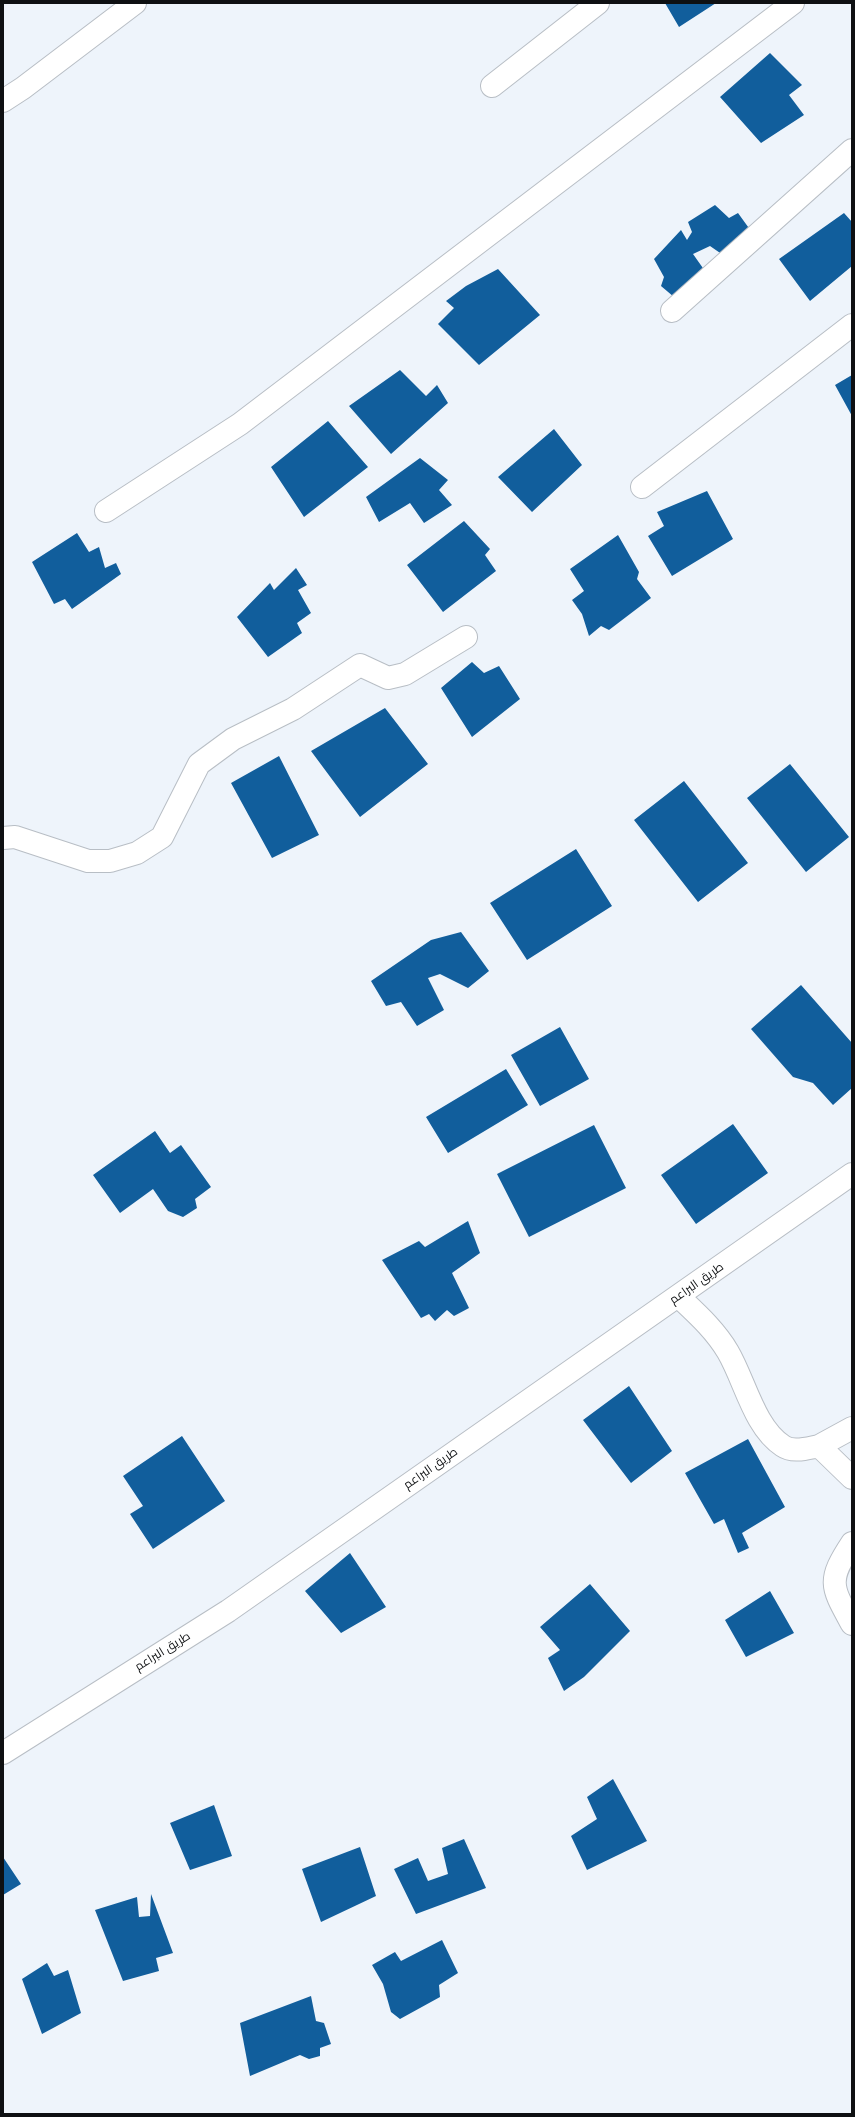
<!DOCTYPE html>
<meta charset="utf-8">
<style>
body{margin:0}
#map{position:relative;width:855px;height:2117px;overflow:hidden;background:#eef4fb;font-family:"Nunito Sans",sans-serif}
canvas{display:block}
.frame{position:absolute;inset:0;border:4px solid #0e1012;pointer-events:none}
</style>
<div id="map">
<canvas width="855" height="2117"></canvas>
<div class="frame"></div>
</div>
<script>
const g = document.querySelector('canvas').getContext('2d');
g.lineJoin = 'round';
function fillPath(path, color) { g.fillStyle = color; g.fill(path, 'evenodd'); }
function strokePath(path, color, width, dash) { g.strokeStyle = color; g.lineWidth = width; g.lineCap = dash ? 'butt' : 'round'; g.setLineDash(dash || []); g.stroke(path); }
function drawText(font, color, halo, rows, align = 'center') {
  g.font = font + ' "Nunito Sans",Cairo,sans-serif'; g.lineWidth = 4; g.setLineDash([]); g.textBaseline = 'middle'; g.strokeStyle = halo; g.fillStyle = color; for (const [text, x, y, turn = 0] of rows) {
    g.save(); g.translate(x, y); g.rotate((+turn || 0) * Math.PI / 180); g.textAlign = isNaN(turn) ? turn : align; if (halo) g.strokeText(text, 0, 0); g.fillText(text, 0, 0); g.restore();
  }
}
const building = new Path2D(`
 M665 3H716L679 27Z
 M770 53 802 85 789 95 804 115 761 143 720 97Z
 M715 205 729 218 738 213 751 231 723 255 710 246 693 254 705 271 674 297 661 286 664 277 654 259 681 230 687 240 692 232 688 222Z
 M844 213 852 222V266L810 301 779 259Z
 M498 269 540 315 479 365 438 324 454 308 446 301 466 286Z
 M400 370 426 396 437 385 448 403 391 454 349 406Z
 M852 375V416L835 385Z
 M328 421 368 467 304 517 271 467Z
 M554 429 582 465 532 512 498 477Z
 M420 458 448 480 439 490 452 505 424 523 410 503 379 522 366 497Z
 M707 491 733 539 672 576 648 536 664 526 657 512Z
 M464 521 490 549 485 555 496 571 443 612 407 565Z
 M77 533 89 552 99 547 105 568 116 563 121 574 72 609 65 599 54 604 32 562Z
 M618 535 639 572 637 579 651 598 609 630 601 626 589 636 582 614 572 600 584 591 570 569Z
 M296 568 307 585 298 590 311 613 297 623 302 633 268 657 237 617 270 583 274 590Z
 M472 662 484 673 499 666 520 699 472 737 441 688Z
 M385 708 428 764 360 817 311 751Z
 M279 756 319 835 272 858 231 783Z
 M790 764 849 837 806 872 747 798Z
 M684 781 748 863 698 902 634 820Z
 M576 849 612 906 527 960 490 903Z
 M461 932 489 971 468 988 440 974 428 978 444 1010 417 1026 401 1002 386 1006 371 981 431 940Z
 M801 985 852 1043V1088L833 1105 813 1083 793 1077 751 1029Z
 M560 1027 589 1079 540 1106 511 1055Z
 M506 1069 528 1105 448 1153 426 1117Z
 M733 1124 768 1173 696 1224 661 1175Z
 M594 1125 626 1188 529 1237 497 1174Z
 M155 1131 170 1153 181 1145 211 1187 195 1199 197 1208 183 1217 168 1211 153 1189 120 1213 93 1175Z
 M468 1221 480 1253 452 1273 469 1308 454 1316 447 1310 435 1321 429 1314 421 1318 382 1260 419 1241 425 1247Z
 M629 1386 672 1451 631 1483 583 1420Z
 M182 1436 225 1501 153 1549 130 1514 143 1506 123 1476Z
 M748 1439 785 1507 742 1533 749 1548 738 1553 724 1519 714 1524 685 1473Z
 M350 1553 386 1607 341 1633 305 1591Z
 M590 1584 630 1631 584 1677 564 1691 548 1658 560 1650 540 1627Z
 M770 1591 794 1633 746 1657 725 1620Z
 M613 1779 647 1841 587 1870 571 1836 597 1819 587 1797Z
 M214 1805 232 1856 190 1870 170 1823Z
 M464 1839 486 1888 416 1914 394 1869 418 1858 428 1881 448 1874 442 1848Z
 M360 1847 376 1896 321 1922 302 1869Z
 M3 1857 21 1884 3 1895Z
 M151 1894 173 1953 156 1958 159 1971 123 1981 95 1910 137 1897 139 1917 150 1916Z
 M442 1940 458 1973 439 1985 440 1997 400 2019 391 2012 383 1984 372 1965 395 1952 401 1961Z
 M47 1963 54 1976 68 1970 81 2013 42 2034 22 1979Z
 M311 1996 316 2021 324 2023 331 2044 320 2048V2056L309 2059 300 2055 250 2076 240 2023Z`);
const minor = new Path2D(`
 M492 86 598 3
 M3 101 23 88 135 3
 M672 311 852 150
 M642 487 852 325
 M106 511 240 424 793 3
 M3 838 15 837 88 861H110L137 853 162 837 199 764 233 739 293 709 360 665 388 678 405 674 466 637
 M679 1297C697 1314 715 1330 728 1352 745 1381 754 1427 783 1446 793 1453 808 1448 819 1446L852 1478
 M819 1446 852 1428
 M852 1543C827 1581 831 1586 852 1624`);
const tertiary = new Path2D(`
 M3 1753 228 1611 852 1174`);
const streetNames = [
 ["طريق البراعم",697,1284,-35],
 ["طريق البراعم",431,1469,-35],
 ["طريق البراعم",163,1652,-32]
];
fillPath(building, '#115e9c');
strokePath(minor, '#b8bec5', 24);
strokePath(tertiary, '#b8bec5', 24);
strokePath(minor, '#fff', 22);
strokePath(tertiary, '#fff', 22);
drawText('12px', '#0e1012', '#fff', streetNames);
</script>
